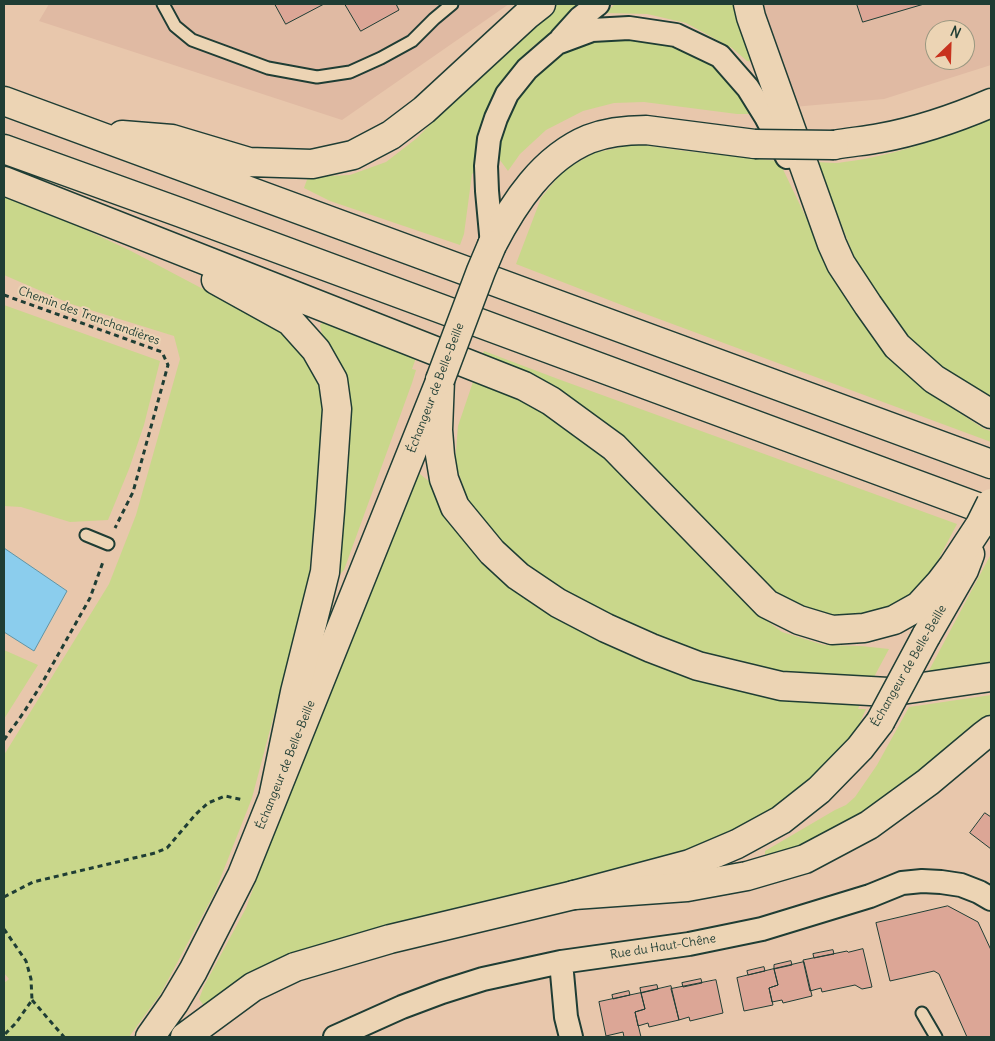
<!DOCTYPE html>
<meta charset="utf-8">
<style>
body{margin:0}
#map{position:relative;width:995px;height:1041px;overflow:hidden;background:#e8c7ac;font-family:Delius,sans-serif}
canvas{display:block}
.frame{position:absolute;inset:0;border:5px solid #1f3d34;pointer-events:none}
.north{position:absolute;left:925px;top:20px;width:50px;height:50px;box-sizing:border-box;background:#ecd4b4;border:1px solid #9a9881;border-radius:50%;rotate:24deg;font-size:14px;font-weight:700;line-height:20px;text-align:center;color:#1f3d34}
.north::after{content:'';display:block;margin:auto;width:18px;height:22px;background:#c8321e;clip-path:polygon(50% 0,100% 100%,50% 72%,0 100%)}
</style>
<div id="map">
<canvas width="995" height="1041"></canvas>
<div class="frame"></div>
<div class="north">N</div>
</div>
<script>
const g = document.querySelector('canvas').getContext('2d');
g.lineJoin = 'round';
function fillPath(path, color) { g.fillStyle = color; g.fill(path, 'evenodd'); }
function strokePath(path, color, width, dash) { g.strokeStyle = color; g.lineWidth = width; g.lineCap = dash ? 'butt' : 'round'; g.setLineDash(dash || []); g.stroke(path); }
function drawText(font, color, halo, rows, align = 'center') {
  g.font = font + ' Delius,sans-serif'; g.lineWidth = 4; g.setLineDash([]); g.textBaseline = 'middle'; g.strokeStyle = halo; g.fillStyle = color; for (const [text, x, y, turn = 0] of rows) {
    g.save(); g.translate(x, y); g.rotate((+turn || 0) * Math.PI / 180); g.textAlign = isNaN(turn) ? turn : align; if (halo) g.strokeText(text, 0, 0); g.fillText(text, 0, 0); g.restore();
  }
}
const built = new Path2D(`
 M49 4H509L342 120 39 21Z
 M759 4H991V65L884 99 793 107ZM935 30H965V60H935Z`);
const green = new Path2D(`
 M553 4H590L532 47 508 74 492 98 481 133 477 170 472 174 464 234 460 245 330 201 304 188 308 177 350 175 386 162 417 138 452 102Z
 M615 4H740L756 62 747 61 732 48 686 23 647 14 605 13Z
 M643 37 682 45 716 64 757 114H737L644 102 614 103 583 111 546 130 520 154 508 171 497 156 501 131 515 100 545 64 575 47 607 39Z
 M991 118V405L929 361 881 310 853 254 817 162C826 162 835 164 844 162 895 156 944 137 991 118Z
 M635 144 685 151 779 161 834 276 874 337 909 374 949 406 984 429 991 431V442L632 309 516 264 541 198 563 171 594 153Z
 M4 192 48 212 131 251 294 337 317 369 325 398 308 586 252 798 215 892 161 993 129 1037H4V983L9 979 4 973V755L109 584 136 515 180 359 174 336 71 304 4 275Z
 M4 305 160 361 144 425 129 469 108 520 70 522 21 507 4 506Z
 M323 322 416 358 412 369 416 370 412 383 344 570 339 575 336 572 342 369 322 334 320 325Z
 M484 351 558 379 957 524 938 560 945 563 901 607 835 621 774 598 650 470 481 360Z
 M475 376 525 398 598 447 682 534 732 590 759 615 782 632 824 645 861 646 889 649 874 677 814 678 731 664 646 637 529 572 471 509 455 462 458 426Z
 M415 470 436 487 557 616 861 702 858 709H866L855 734 829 766 769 814 714 842 573 884 207 1010 199 999 204 986 246 908 279 818Z
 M991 554V668L925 678Z
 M4 650 38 665 4 719Z
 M991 695V716L926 767 875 809 810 843 765 857V851L835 810 846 805 855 797 877 765 909 707Z`);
const water = new Path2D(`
 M4 548 67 591 34 651 4 632Z`);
const building = new Path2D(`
 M275 4H324L286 24Z
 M345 4H396L399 10 361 31Z
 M857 4H924L863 22Z
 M985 813 991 817V849L970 833Z
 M948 906 978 922 991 950V1037H967L939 974 934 971 890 981 876 923Z
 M863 949 872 987 862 989 855 985 822 992 821 988 810 991 803 960 847 951 848 952Z
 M833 950 834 954 814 958 813 954Z
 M791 961 792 965 774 969V965Z
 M804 962 812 996 783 1003 782 1000 772 1002 769 988 778 985 774 969Z
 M764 967 765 971 748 975 747 971Z
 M774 969 778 985 769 988 773 1005 744 1011 737 978Z
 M701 979 702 983 683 987 682 983Z
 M716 980 723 1013 690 1021 689 1017 679 1020 671 989Z
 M657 985 658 989 641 993 640 988Z
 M671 986 679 1020 649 1027 648 1023 638 1026 635 1012 645 1009 641 993Z
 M629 991 630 995 613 999 612 995Z
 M641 993 645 1009 635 1012 641 1037H624L623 1032 606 1036 599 1002Z`);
const path = new Path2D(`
 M4 295 162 352 168 365 133 492 115 528
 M4 740 24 712 41 685 90 598 103 562
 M4 897 33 882 155 853 167 848 196 814 208 803 225 796 244 800
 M4 929 26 961 31 979 32 1000 16 1023 4 1035
 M32 1000 64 1037`);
const service = new Path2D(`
 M163 4 175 26 192 40 268 68 317 77 350 72 381 58 412 41 434 19 452 4
 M86 535 108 544
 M922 1013 936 1037`);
const minor = new Path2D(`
 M561 39 580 18 598 4
 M492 245 487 191 486 166 489 139 496 118 507 94 527 69 557 43 592 30 629 28 676 35 720 56 748 88 766 117 787 157
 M561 962 566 1017 571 1037
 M335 1037 402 1007 442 992 483 979 561 962 689 944 762 929 870 896 902 883 922 881 941 882 961 885 979 892 991 899`);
const tertiary = new Path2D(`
 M834 145C849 142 865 141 880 138 918 131 956 118 991 103
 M492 245C514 203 543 158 589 139 607 132 627 130 646 130L755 144
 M926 636 964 570 970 554
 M150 1037 174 1003 193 971 242 875 439 384
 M185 1037 253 987 295 967 390 939 574 895 690 864 737 844 781 820 819 790 860 748 880 722`);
const trunk = new Path2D(`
 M748 4 751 17 832 244 841 264 868 305 897 346 934 379 991 414
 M4 101 991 464
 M122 135 172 139 249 162 312 164 353 155 391 135 424 110 527 15 541 4
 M4 149 179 212 991 512
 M4 181 524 386 551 401 614 447 767 604 799 620 832 630 864 628 894 620 919 606 940 583 953 566 980 525
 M216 280 290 321 316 350 333 380 337 409 330 511 325 572 295 692 274 793
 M440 380 438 430 440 455 444 479 455 507 492 552 518 576 558 603 606 628 651 648 698 666 781 686 888 692 991 677
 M574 895 687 887 747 876 805 859 869 825 928 782 983 736 991 730`);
const tertiaryBridge = new Path2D(`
 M755 144 834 145
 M440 380 481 271 492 245
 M980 525 991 503
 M880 722 926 636`);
const streetNames = [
 ["Chemin des Tranchandières",89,316,20],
 ["Échangeur de Belle-Beille",436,388,-69],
 ["Échangeur de Belle-Beille",909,666,-60],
 ["Échangeur de Belle-Beille",286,765,-68],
 ["Rue du Haut-Chêne",663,947,-9]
];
fillPath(built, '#e0baa3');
fillPath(green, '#c9d78b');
fillPath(water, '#8bcded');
strokePath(water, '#6093a3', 1);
fillPath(building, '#dca696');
strokePath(building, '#1f3d34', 1);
strokePath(service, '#1f3d34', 15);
strokePath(minor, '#1f3d34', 26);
strokePath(tertiary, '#1f3d34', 31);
strokePath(trunk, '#1f3d34', 31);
strokePath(path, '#1f3d34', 3, [5, 4]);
strokePath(service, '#ecd4b4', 11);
strokePath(minor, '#ecd4b4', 22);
strokePath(tertiary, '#ecd4b4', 28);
strokePath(trunk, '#ecd4b4', 28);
strokePath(tertiaryBridge, '#1f3d34', 31, []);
strokePath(tertiaryBridge, '#ecd4b4', 28);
drawText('12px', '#1f3d34', '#ecd4b4', streetNames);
</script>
